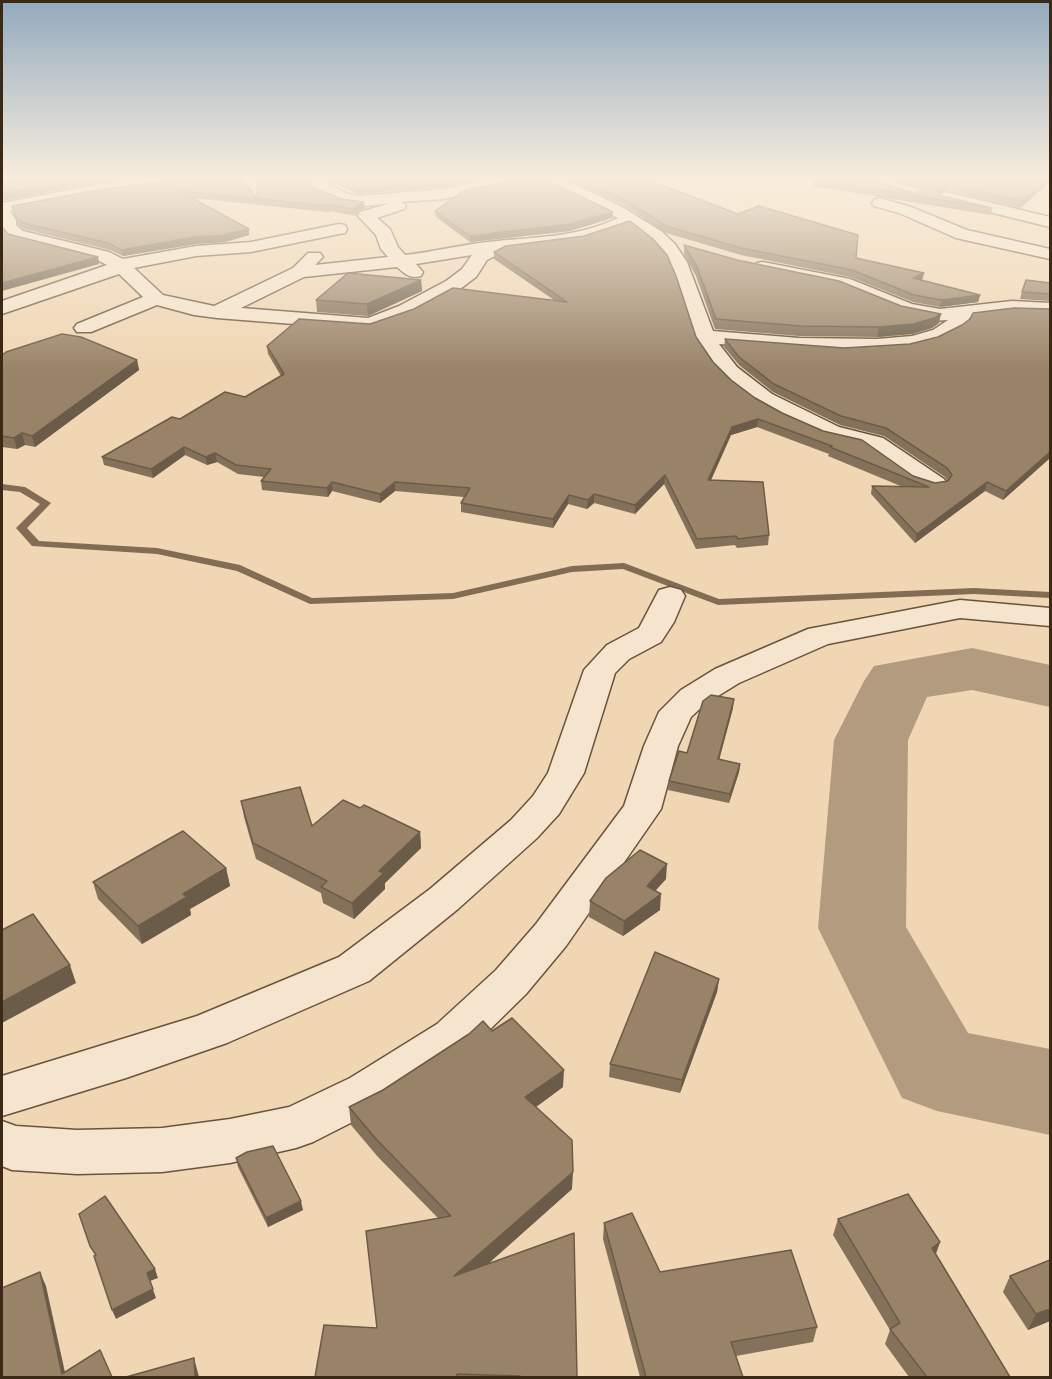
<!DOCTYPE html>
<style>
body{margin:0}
#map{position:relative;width:1052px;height:1379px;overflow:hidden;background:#f0d6b3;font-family:"Libre Caslon Text",serif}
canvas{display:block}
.frame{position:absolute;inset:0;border:3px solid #3b2916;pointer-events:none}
</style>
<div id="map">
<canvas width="1052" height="1379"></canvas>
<div class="frame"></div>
</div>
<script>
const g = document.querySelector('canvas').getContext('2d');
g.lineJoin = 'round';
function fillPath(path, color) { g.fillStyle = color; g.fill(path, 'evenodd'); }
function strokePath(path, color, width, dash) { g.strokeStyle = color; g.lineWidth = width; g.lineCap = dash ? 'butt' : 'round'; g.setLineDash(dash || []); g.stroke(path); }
const stream = new Path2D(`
 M2 484 25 487 51 503 27 528 39 541 157 548 240 565 312 598 453 593 572 566 624 563 719 599 974 588 1050 592V598L974 594 718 605 623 569 572 572 453 599 310 604 237 571 157 554 32 546 16 528 40 504 20 492 2 490Z`);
const river = new Path2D(`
 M972 648 1050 665V707L972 690 927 697 908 740 906 927 968 1033 1050 1049V1135L937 1111 902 1098 818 928 834 740 864 681 874 666Z`);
const minor = new Path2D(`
 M147 178H187L179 183 94 195 10 211 16 220V225L23 231 109 252 123 259 196 246 251 242 339 224 345 225 347 229 345 233 339 234 251 252 196 256 134 268 163 295 214 306 293 268 308 253H320L323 257 315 265 388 257 381 249 376 235 358 216 360 212 391 203C380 204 367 207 356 206 341 204 306 192 301 178H317L348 194 357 196 444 189 495 178H523L520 181 444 199 402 202 406 206 404 209 377 218 390 229 398 247 405 255C433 252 460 245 487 242 531 237 577 238 618 218L540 181 537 178H558L585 189 624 208 661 231 675 244 687 262 713 331 799 338 877 339 912 336 933 330 948 320C909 324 874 299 838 288 812 280 783 278 757 271L754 267 757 263 763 262 850 279 912 304 940 309 1012 301 1050 303V315L1012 313 969 318C969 325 965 327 959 331 906 368 782 349 719 344L737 367 772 394 839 427 883 438 944 479 948 484 944 489C914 497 890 462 866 449 853 441 836 442 822 437 787 425 747 404 721 377 711 366 701 352 695 339 683 313 682 275 661 251 653 241 641 233 630 225L583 241 505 251 487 260 476 277 460 289 413 314 370 330 217 318 194 315 157 305 91 332H77L74 328 77 324 143 297 119 274 2 314V301L107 265 97 260 11 239 2 230V203L94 185ZM472 255 462 269 446 281 399 306 368 318 241 308 304 277 397 267C405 274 410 279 421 276L423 272 416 264Z
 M859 178H883L922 190 924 193 916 198 862 181Z
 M946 192 1050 217V227L940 200 938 197 940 194Z
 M880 198 911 207 967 230 1050 249V259L956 238 899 213 874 206 872 203 874 200Z
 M670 587 681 590 685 596 674 622 661 642 629 659 615 673 584 773 559 814 537 838 458 909 369 981 227 1043 126 1078 2 1116V1076L197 1016 339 957 430 889 511 820 533 796 548 773 584 670 607 645 639 628 659 590Z
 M960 600 1050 608V626L960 618 828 644 739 683 705 704 691 717 678 746 661 809 566 946 526 994 469 1050 384 1106 313 1142 296 1148 230 1163 162 1172 77 1174 12 1170 2 1166V1121L16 1126 77 1130 162 1128 230 1119 289 1107 350 1078 437 1024 496 970 536 924 624 806 644 746 659 712 681 690 715 669 808 629Z`);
const wall = new Path2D(`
 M322 178H485L444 187 357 194Z
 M563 178H643L856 258 924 273 922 280H921L980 295 978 302 940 307 913 302 850 277 741 255 666 233 625 206Z
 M813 178H865L916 194 924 189 923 188 890 178H1050L1020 208 947 190 939 192 941 196 992 208 991 215 812 186Z
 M178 179 257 198 315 188 365 208 358 211 356 216 330 211 328 212 193 198 249 235 225 242 196 244 123 256 110 250 24 229 18 224 12 206Z
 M435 211 612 218 570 231 470 242 436 217Z
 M684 245 939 323 932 328 912 334 877 337 799 336 715 329 696 276 684 254Z
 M494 252 696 337 713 362 731 380 755 398 782 413 913 476 935 483 948 481 945 477 884 436 840 425 773 392 739 365 724 347 725 339 1050 458 1003 500 985 491 915 543 871 494 872 486 903 487 828 456 829 454 757 427 731 435 711 480 769 535 768 545 737 548 735 545 696 549 664 484 635 514 594 503 587 509 568 504 553 528 461 512V503L464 497 395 491 380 503 332 491 328 497 262 490 261 481 264 477 238 474 217 462 207 465 185 455 153 478 104 465 102 457 180 419 245 397 281 376 268 354 267 346 370 324 554 300 494 259Z
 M421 280 422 291 368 316 317 312 316 300Z
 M1050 283V301L1020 299 1022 292Z
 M2 355 137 360 139 370 35 447 25 445 17 449 2 447Z
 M733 708 719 759 740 764 739 772 729 803 668 790 669 781 687 753Z
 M241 801 312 826 360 808 420 832 421 848 385 883V889L354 919 323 903 321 893 256 859 244 817Z
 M226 868 230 886 190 909 191 915 142 944 98 899 93 882Z
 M666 879 655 891 660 910 623 936 589 917 590 901Z
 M719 979 717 992 680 1093 609 1077 610 1064Z
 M492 1031 563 1087 536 1107 572 1189 488 1264 577 1377H315L377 1328 438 1218 378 1157 351 1125 349 1107 383 1090Z
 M236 1158 303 1210 268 1227 238 1167Z
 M838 1219 940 1242 936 1254 1010 1377H909L885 1344 890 1330 833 1235Z
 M604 1223 660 1272 817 1327 813 1342 736 1356 743 1377H640L603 1239Z
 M1010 1276 1050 1321 1028 1330 1003 1292Z`);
const shadedWall = new Path2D(`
 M87 178H131L94 183 2 201V202V194Z
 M457 178H485L444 187 357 194V188Z
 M1050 178V182L1020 208 1022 201Z
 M948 184 947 190 939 192 936 196 937 189 940 186Z
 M364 202 365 208 358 211 356 216 355 209 358 205Z
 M329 205 330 211 328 212 327 206Z
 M613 212 612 218 570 231 470 242V236Z
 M249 229V235L225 242 196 244 123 256 121 250Z
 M98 257 99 264 2 291V283Z
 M924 273 922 280 912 285 913 278Z
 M421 280 422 291 368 316 367 304Z
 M980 295 978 302 940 307 942 300Z
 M941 314 939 323 932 328 912 334 877 337 879 327Z
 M137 360 139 370 35 447 32 436Z
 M758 419 757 427 731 435 707 489 708 480 732 427Z
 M22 433 25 445 17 449 14 438Z
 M184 447 185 455 153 478 151 469Z
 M1050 452V458L1003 500 1006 491Z
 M215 453 217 462 207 465 206 457Z
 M665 475 664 484 635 514V505Z
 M332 482V491L328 497 327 488Z
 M395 482V491L380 503V494Z
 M987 482 985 491 915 543 917 534Z
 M594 494V503L587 509 588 500Z
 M569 495 568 504 553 528V519Z
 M734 699 733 708 717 768 718 759Z
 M740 764 739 772 729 803 730 794Z
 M420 832 421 848 385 883V889L354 919 352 903 379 871Z
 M667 864 666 879 646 901 647 886Z
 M226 868 230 886 190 909 191 915 142 944 138 926 183 894Z
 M661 894 660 910 623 936 624 921Z
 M70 965 76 983 2 1023V1002Z
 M719 979 717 992 680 1093 682 1080Z
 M564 1070 563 1087 525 1115V1097Z
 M573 1172 572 1189 455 1293 454 1276Z
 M301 1201 303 1210 268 1227 266 1218Z
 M940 1242 934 1258 932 1248Z
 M155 1269 158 1278 150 1281 156 1298 116 1319 112 1310 147 1273Z
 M40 1272 46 1286 66 1377 62 1374Z
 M1050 1309V1321L1028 1330 1036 1314Z
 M194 1358 198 1373 199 1377H195Z`);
const building = new Path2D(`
 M2 178H87L2 194Z
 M181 178H241L257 198 258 178H301L315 188 341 199 364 202 358 205 355 209 329 205 327 206 179 191 249 229 224 235 195 237 121 250 108 243 23 223 17 218 12 206 93 191 178 179Z
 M335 178H457L443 181 357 188Z
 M518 178H541L613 212 570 224 470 236 435 211 463 191Z
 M576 178H643L738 214 759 206 858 235 856 258 924 273 913 278 980 295 942 300 914 295 852 270 741 248 666 226 625 200Z
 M813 178H865L916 194 927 187 924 182 911 178H1050L1022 201 948 184 940 186 937 189 941 196 992 208 813 180Z
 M630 221 653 239 667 255 676 276 696 337 713 362 731 380 755 398 782 413 823 431 862 440 913 476 935 483 948 481 952 475 947 468 886 428 841 416 774 384 739 357 725 339 844 348 910 344 938 337 962 325 970 319 973 313 1014 308 1050 309V452L1006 491 987 482 917 534 872 486 929 487 830 447 832 446 758 419 732 427 708 480 763 482 769 535 738 539 736 536 697 539 665 475 635 505 594 494 588 500 569 495 553 519 461 503 470 488 395 482 380 494 332 482 327 488 261 481 271 469 236 465 215 453 206 457 184 447 151 469 102 457 172 417 180 419 225 392 245 397 284 374 267 346 299 319 370 324 414 309 453 288 567 302 494 252 506 246 584 236Z
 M2 227 8 234 98 257 2 283Z
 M684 245 737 260 839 281 901 306 941 314 934 318 913 324 879 327 800 326 716 319 697 267Z
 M348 273 421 280 367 304 316 300Z
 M1026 280 1050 283V294L1022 292Z
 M62 334 81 337 137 360 32 436 22 433 14 438 2 436V355L6 352Z
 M711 695 734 699 718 759 740 764 730 794 669 781 679 751 687 753 703 701Z
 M300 787 312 826 343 800 360 808 364 805 420 832 379 871 384 873 352 903 321 887 327 881 253 843 241 801Z
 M183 831 226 868 183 894 187 897 138 926 93 882Z
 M640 850 667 864 647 886 661 894 624 921 590 901 606 878Z
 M33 914 70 965 2 1002V930Z
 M655 952 719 979 682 1080 610 1064Z
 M512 1018 564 1070 525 1097 572 1140 573 1172 454 1276 574 1233 577 1377H520V1376L457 1374 456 1377H315L324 1325 377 1328 366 1231 451 1216 376 1139 349 1107 383 1090 469 1034 483 1021 492 1031Z
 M273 1146 301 1201 266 1218 236 1158 247 1152Z
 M908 1194 940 1242 932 1248 1010 1377H927L890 1329 900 1323 838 1219Z
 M105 1196 155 1269 147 1273 153 1289 112 1310 94 1256 96 1255 90 1246 79 1214Z
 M632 1213 660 1272 791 1250 817 1327 731 1342 743 1377H646L604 1223Z
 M1050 1260V1309L1036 1314 1010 1276Z
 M40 1272 62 1374 100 1350 112 1377H2V1288Z
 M194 1358 195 1377H126Z`);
fillPath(stream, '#826d54');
fillPath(river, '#b29b7e');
strokePath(minor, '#68543d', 3);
fillPath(minor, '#f5e4ce');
fillPath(wall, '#847159');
fillPath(shadedWall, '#6b5c49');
fillPath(building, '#998368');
strokePath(building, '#6b5c49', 1.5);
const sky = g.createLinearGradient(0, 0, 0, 371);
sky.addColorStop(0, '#92aabe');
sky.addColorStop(0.48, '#f8eddd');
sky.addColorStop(1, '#f8eddd00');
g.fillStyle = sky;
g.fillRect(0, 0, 1052, 371);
</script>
